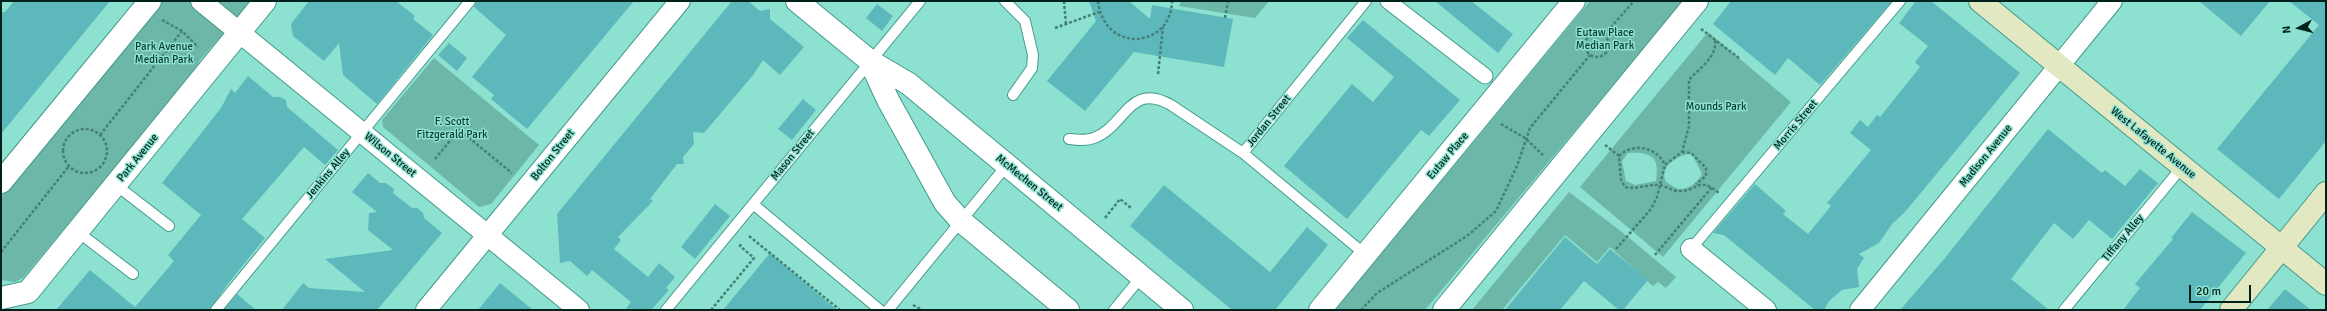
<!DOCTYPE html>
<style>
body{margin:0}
#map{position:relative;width:2327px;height:311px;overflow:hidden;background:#8ce1d0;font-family:Signika,sans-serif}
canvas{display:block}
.frame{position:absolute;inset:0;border:2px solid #00221c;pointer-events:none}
.north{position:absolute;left:2279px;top:8px;width:40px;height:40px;-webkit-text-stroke:3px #8ce1d0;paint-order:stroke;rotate:263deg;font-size:11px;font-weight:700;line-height:16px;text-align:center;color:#00221c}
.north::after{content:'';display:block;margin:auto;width:14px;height:18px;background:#00221c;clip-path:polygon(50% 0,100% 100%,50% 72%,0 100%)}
.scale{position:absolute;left:2189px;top:285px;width:62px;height:18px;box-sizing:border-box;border:2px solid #00221c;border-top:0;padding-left:5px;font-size:12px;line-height:14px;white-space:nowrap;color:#00221c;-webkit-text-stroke:3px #8ce1d0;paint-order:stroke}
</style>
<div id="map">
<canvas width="2327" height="311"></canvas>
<div class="frame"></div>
<div class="north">N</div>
<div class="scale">20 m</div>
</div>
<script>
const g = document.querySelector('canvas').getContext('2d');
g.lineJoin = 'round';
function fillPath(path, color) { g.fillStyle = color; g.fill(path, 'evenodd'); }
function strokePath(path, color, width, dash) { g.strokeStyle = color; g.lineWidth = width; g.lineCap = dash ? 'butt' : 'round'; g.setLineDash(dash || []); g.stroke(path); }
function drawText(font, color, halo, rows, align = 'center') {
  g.font = font + ' Signika,sans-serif'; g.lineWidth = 3; g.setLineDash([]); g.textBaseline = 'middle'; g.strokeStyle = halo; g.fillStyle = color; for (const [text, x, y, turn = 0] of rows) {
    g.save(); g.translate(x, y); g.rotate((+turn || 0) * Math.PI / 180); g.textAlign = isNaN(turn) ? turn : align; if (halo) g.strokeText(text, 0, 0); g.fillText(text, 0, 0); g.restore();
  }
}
const green = new Path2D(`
 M162 1H252L200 60 194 73 23 278 15 282 1 280V197Z
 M1181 1H1269L1255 18 1179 6Z
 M1590 1H1683L1425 310H1335Z
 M1708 32 1791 102 1663 257 1580 187ZM1628 153C1651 152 1660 156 1656 181L1635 185 1626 181 1622 161ZM1688 154H1692L1702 174C1697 183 1689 189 1678 189L1666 182C1659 167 1675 157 1688 154Z
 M434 58 539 145 491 204 479 207 383 127 382 120Z
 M1569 192 1622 232 1676 277 1666 288 1658 282 1653 286 1610 247 1597 262 1565 235 1502 310H1472Z`);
const building = new Path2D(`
 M14 1H110L1 134V12H5Z
 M309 1H396L415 16 413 19 433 35 377 104 343 75 339 43 324 61 293 36 291 24Z
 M476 1H634L527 129 491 99 494 95 472 77 506 35 474 7Z
 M732 1H748L760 11 770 9V19L804 47 780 75 763 60 753 75 704 133 693 132 694 144 683 157 684 164H677L650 199 653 201 618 237 621 240 614 249 648 277 659 263 675 277 666 288 669 290 651 310H625L631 302 592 270 587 276 570 261 560 263 557 214Z
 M1089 1H1129L1150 19 1152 5 1233 19 1224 67 1134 52 1085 111 1047 81 1096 21Z
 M1435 1H1471L1513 34 1498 53Z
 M1731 1H1892L1820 85 1788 58 1775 75 1713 24Z
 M1916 1H1931L2020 73 1905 212 1892 224 1879 243 1859 254 1864 258 1857 269 1859 287 1842 290 1829 301 1824 310H1815L1724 235 1713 233 1755 184 1786 211 1783 214 1808 234 1831 206 1827 203 1871 150 1850 133 1860 120 1868 127 1877 115 1880 117 1920 67 1915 62 1928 46 1899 23Z
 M2199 1H2270L2241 36Z
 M2289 1H2326V141L2279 199 2217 149 2319 25Z
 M877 4 893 16 882 31 866 18Z
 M1363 20 1460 100 1429 136 1421 130 1347 219 1284 166 1352 84 1373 102 1394 77 1347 38Z
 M449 43 467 58 457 71 438 55Z
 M248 76 273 97H280L286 100 287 107 338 150 325 165 304 147 242 219 265 238 227 285 210 310H56L90 270 135 307 174 261 168 255 201 215 162 183 221 108 231 89 235 93Z
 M803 99 816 110 792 140 778 129Z
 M2048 129 2102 173 2105 170 2125 186 2140 169 2158 183 2112 239 2089 220 2073 239 2054 223 2011 279 2049 310H1900L1945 258Z
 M368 173 380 183H386L394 189 393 193 412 208H417L423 213 424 218 442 233 377 310H282L303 283 309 288 365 292 325 259 393 250 368 230 369 213 377 212 352 192Z
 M1164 185 1270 272 1307 227 1328 245 1275 310H1232L1130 226Z
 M715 204 730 216 695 259 681 247Z
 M2192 212 2246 253 2200 310H2123L2140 288 2135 284 2173 239 2171 238Z
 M1565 237 1597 264 1610 249 1648 280 1623 310H1619L1584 281 1560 310H1505Z
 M770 253 837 310H723Z
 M500 283 533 310H478Z
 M2285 289 2311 310H2267Z
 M237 294 256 310H224Z`);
const path = new Path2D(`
 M1064 1 1066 24
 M1098 1C1104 54 1171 49 1172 1
 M1210 1H1220
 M1225 18 1228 1
 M162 20 182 31 198 47
 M1055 28 1099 12
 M1701 29 1739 58
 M1585 45a12 12 0 1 1 24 0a12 12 0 1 1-24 0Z
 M1604 35 1634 1
 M1158 74 1163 27
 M1501 124 1525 138 1543 155
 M63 151a22 22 0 1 1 44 0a22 22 0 1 1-44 0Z
 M100 135 182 31
 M1605 145 1619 156 1621 180 1625 187C1637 190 1647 184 1659 185 1666 186 1672 191 1679 191 1698 192 1697 175 1719 193
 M1682 152 1691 153 1706 168V176L1696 184
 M1619 156C1633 142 1657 147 1665 165
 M435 159 459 130 512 173
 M1105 218 1120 199 1131 208
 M749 236 840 310
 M1616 249 1651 209 1657 197 1665 165 1682 152 1689 126V80C1699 68 1718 57 1715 39
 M1 252 69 166
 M1655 255 1712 187
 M913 305 922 310
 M711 310 754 258 740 246 741 244
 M1361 310 1377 293 1467 236 1496 211 1517 166 1530 128 1590 55`);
const service = new Path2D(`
 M1005 1 1025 21 1033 55 1032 68 1013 95
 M1069 139C1078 140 1086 141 1094 138 1125 127 1129 81 1171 105L1243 153
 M116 185 169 226
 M753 204 880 310
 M78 232 133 274
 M1691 249 1900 1
 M1366 255 1243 153 1366 1
 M216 310 470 1
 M666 310 920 1
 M888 310 1007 165
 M1114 310 1142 276
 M2064 310 2182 167`);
const pedestrian = new Path2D(`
 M1388 1 1485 76`);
const minor = new Path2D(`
 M201 1 579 310
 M1691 249 1766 310
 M426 310 680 1
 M1860 310 2112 1`);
const tertiary = new Path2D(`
 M797 1 870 61 909 84 1182 310
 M870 61 888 100 945 203 961 221 1068 310
 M1 182 150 1
 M1 298 28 292 265 1
 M1320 310 1574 1
 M1444 310 1697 1`);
const secondary = new Path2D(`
 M1980 1 2326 284
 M2231 310 2326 193`);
const parkNames = [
 ["Eutaw Place",1605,33],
 ["Median Park",1605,46],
 ["Park Avenue",164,47],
 ["Median Park",164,60],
 ["Mounds Park",1716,107],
 ["F. Scott",452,122],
 ["Fitzgerald Park",452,135]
];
const streetNames = [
 ["Jordan Street",1269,121,-51],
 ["Morris Street",1796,125,-50],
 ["West Lafayette Avenue",2153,143,39],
 ["Wilson Street",390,155,39],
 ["Bolton Street",553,155,-51],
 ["Mason Street",793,155,-51],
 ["Eutaw Place",1448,156,-50],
 ["Madison Avenue",1986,156,-51],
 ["Park Avenue",138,158,-51],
 ["Jenkins Alley",328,174,-50],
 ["McMechen Street",1029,183,39],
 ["Tiffany Alley",2123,238,-50]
];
fillPath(green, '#6db7a8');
fillPath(building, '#5db8bc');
strokePath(service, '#449a8a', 12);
strokePath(pedestrian, '#449a8a', 17);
strokePath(minor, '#449a8a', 22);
strokePath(tertiary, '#449a8a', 24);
strokePath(secondary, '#449a8a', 24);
strokePath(path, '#458075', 2.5, [3, 2]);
strokePath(service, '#fff', 10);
strokePath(pedestrian, '#fff', 15);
strokePath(minor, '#fff', 20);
strokePath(tertiary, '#fff', 22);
strokePath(secondary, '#e1e8c2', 22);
drawText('11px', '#0b3b34', '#8ce1d0', parkNames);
drawText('11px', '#00221c', '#8ce1d0', streetNames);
</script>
